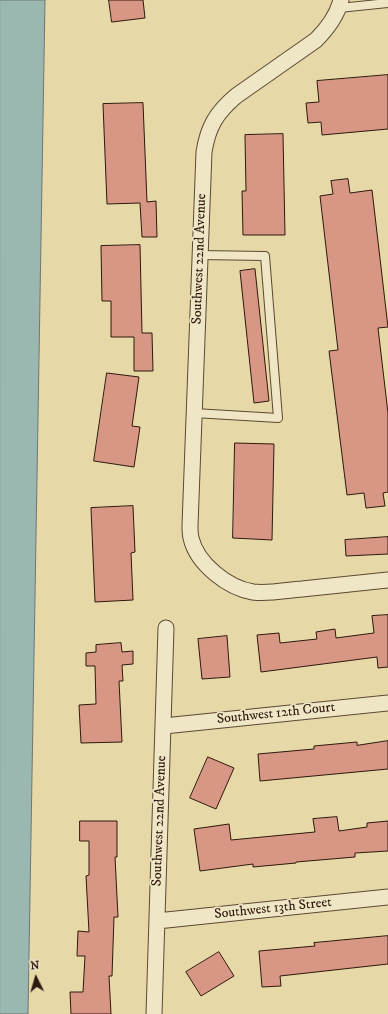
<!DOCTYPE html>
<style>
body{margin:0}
#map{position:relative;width:388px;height:1014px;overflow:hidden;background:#e6d8a7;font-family:"IM FELL DW Pica",serif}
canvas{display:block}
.north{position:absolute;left:16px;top:958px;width:40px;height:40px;-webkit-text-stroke:3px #efe6c6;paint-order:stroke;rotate:355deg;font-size:11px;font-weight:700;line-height:16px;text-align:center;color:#2f180d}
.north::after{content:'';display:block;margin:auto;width:14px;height:18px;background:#2f180d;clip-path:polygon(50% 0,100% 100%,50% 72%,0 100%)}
</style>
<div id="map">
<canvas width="388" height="1014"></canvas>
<div class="north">N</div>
</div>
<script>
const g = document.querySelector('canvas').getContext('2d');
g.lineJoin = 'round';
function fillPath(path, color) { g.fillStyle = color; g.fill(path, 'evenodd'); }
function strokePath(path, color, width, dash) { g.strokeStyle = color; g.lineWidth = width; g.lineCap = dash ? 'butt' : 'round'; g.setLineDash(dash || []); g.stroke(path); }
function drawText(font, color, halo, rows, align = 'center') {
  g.font = font + ' "IM FELL DW Pica",serif'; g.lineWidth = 3.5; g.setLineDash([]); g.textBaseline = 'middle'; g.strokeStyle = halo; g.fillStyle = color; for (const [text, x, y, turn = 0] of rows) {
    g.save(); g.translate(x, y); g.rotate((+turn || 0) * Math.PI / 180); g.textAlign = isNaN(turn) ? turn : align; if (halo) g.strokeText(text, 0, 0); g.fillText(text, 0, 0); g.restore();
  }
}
const water = new Path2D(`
 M0 0H45L28 1014H0Z`);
const building = new Path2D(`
 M109 0H143L145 18 112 22Z
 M388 75V129L322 135 321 122 308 123 306 103 319 102 317 81Z
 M143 103 147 202 156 201 157 237H142L140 203 107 204 103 104Z
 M283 134 285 235H243L242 191H246L245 135Z
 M348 179 350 193 372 190 388 327 378 328 388 413V492L383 493 385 506 366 508 364 493 347 495 329 351 338 350 320 196 333 194 331 181Z
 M140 245 142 333H152L153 371H134V337H111V301H102L101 246Z
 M255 269 269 401 254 403 240 271Z
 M107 373 139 377 132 426 140 427 134 467 94 461Z
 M235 443 274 444 272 540 233 538Z
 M133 506 135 552 131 553 133 600 95 602 91 508Z
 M388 537V554L346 556 345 540Z
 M388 615V667L378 668 377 657 261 672 257 635 279 633 280 643 317 639 316 632 335 629 336 638 374 633 372 616Z
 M227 636 230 677 202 679 198 639Z
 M121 643 122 652 133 651V664L122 665 123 681H119L122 742 81 743 79 705 96 704 95 666H86V653L96 652V645Z
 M388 741V769L260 781 258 754 314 749V746L357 742V745Z
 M208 757 234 768 216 809 190 798Z
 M337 817 339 831 367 827V823L388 821V851L355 853V857L296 862V863L253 867V864L200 871 194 829 229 824 231 840 315 832 313 819Z
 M80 821H117V857H115L118 917H114L112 976H109L111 1014H71L70 992H83L85 956H77L78 931 89 932 86 876 89 875V841H80Z
 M388 936V964L280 976 281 986 262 987 259 951 315 946 314 943Z
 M219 952 234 976 201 996 186 972Z`);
const service = new Path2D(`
 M339 8 388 3
 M194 413 278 418 265 256 200 255`);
const minor = new Path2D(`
 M341 0C337 16 328 28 316 40L236 96C216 113 208 127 204 152L190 525C190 529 190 534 191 538 197 564 228 588 253 592 269 594 287 590 302 589 331 586 359 583 388 580
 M164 726 388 703
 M157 921 388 897
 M154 1014 166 628`);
const streetNames = [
 ["Southwest 22nd Avenue",200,259,-88],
 ["Southwest 12th Court",276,714,-6],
 ["Southwest 22nd Avenue",160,821,-88],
 ["Southwest 13th Street",273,909,-6]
];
fillPath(water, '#9ab7b2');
strokePath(water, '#6f7770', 1);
fillPath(building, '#d79784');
strokePath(building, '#2f180d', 1);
strokePath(service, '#5d4834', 10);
strokePath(minor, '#5d4834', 17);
strokePath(service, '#efe6c6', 8);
strokePath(minor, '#efe6c6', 15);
drawText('14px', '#2f180d', '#efe6c6', streetNames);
</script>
